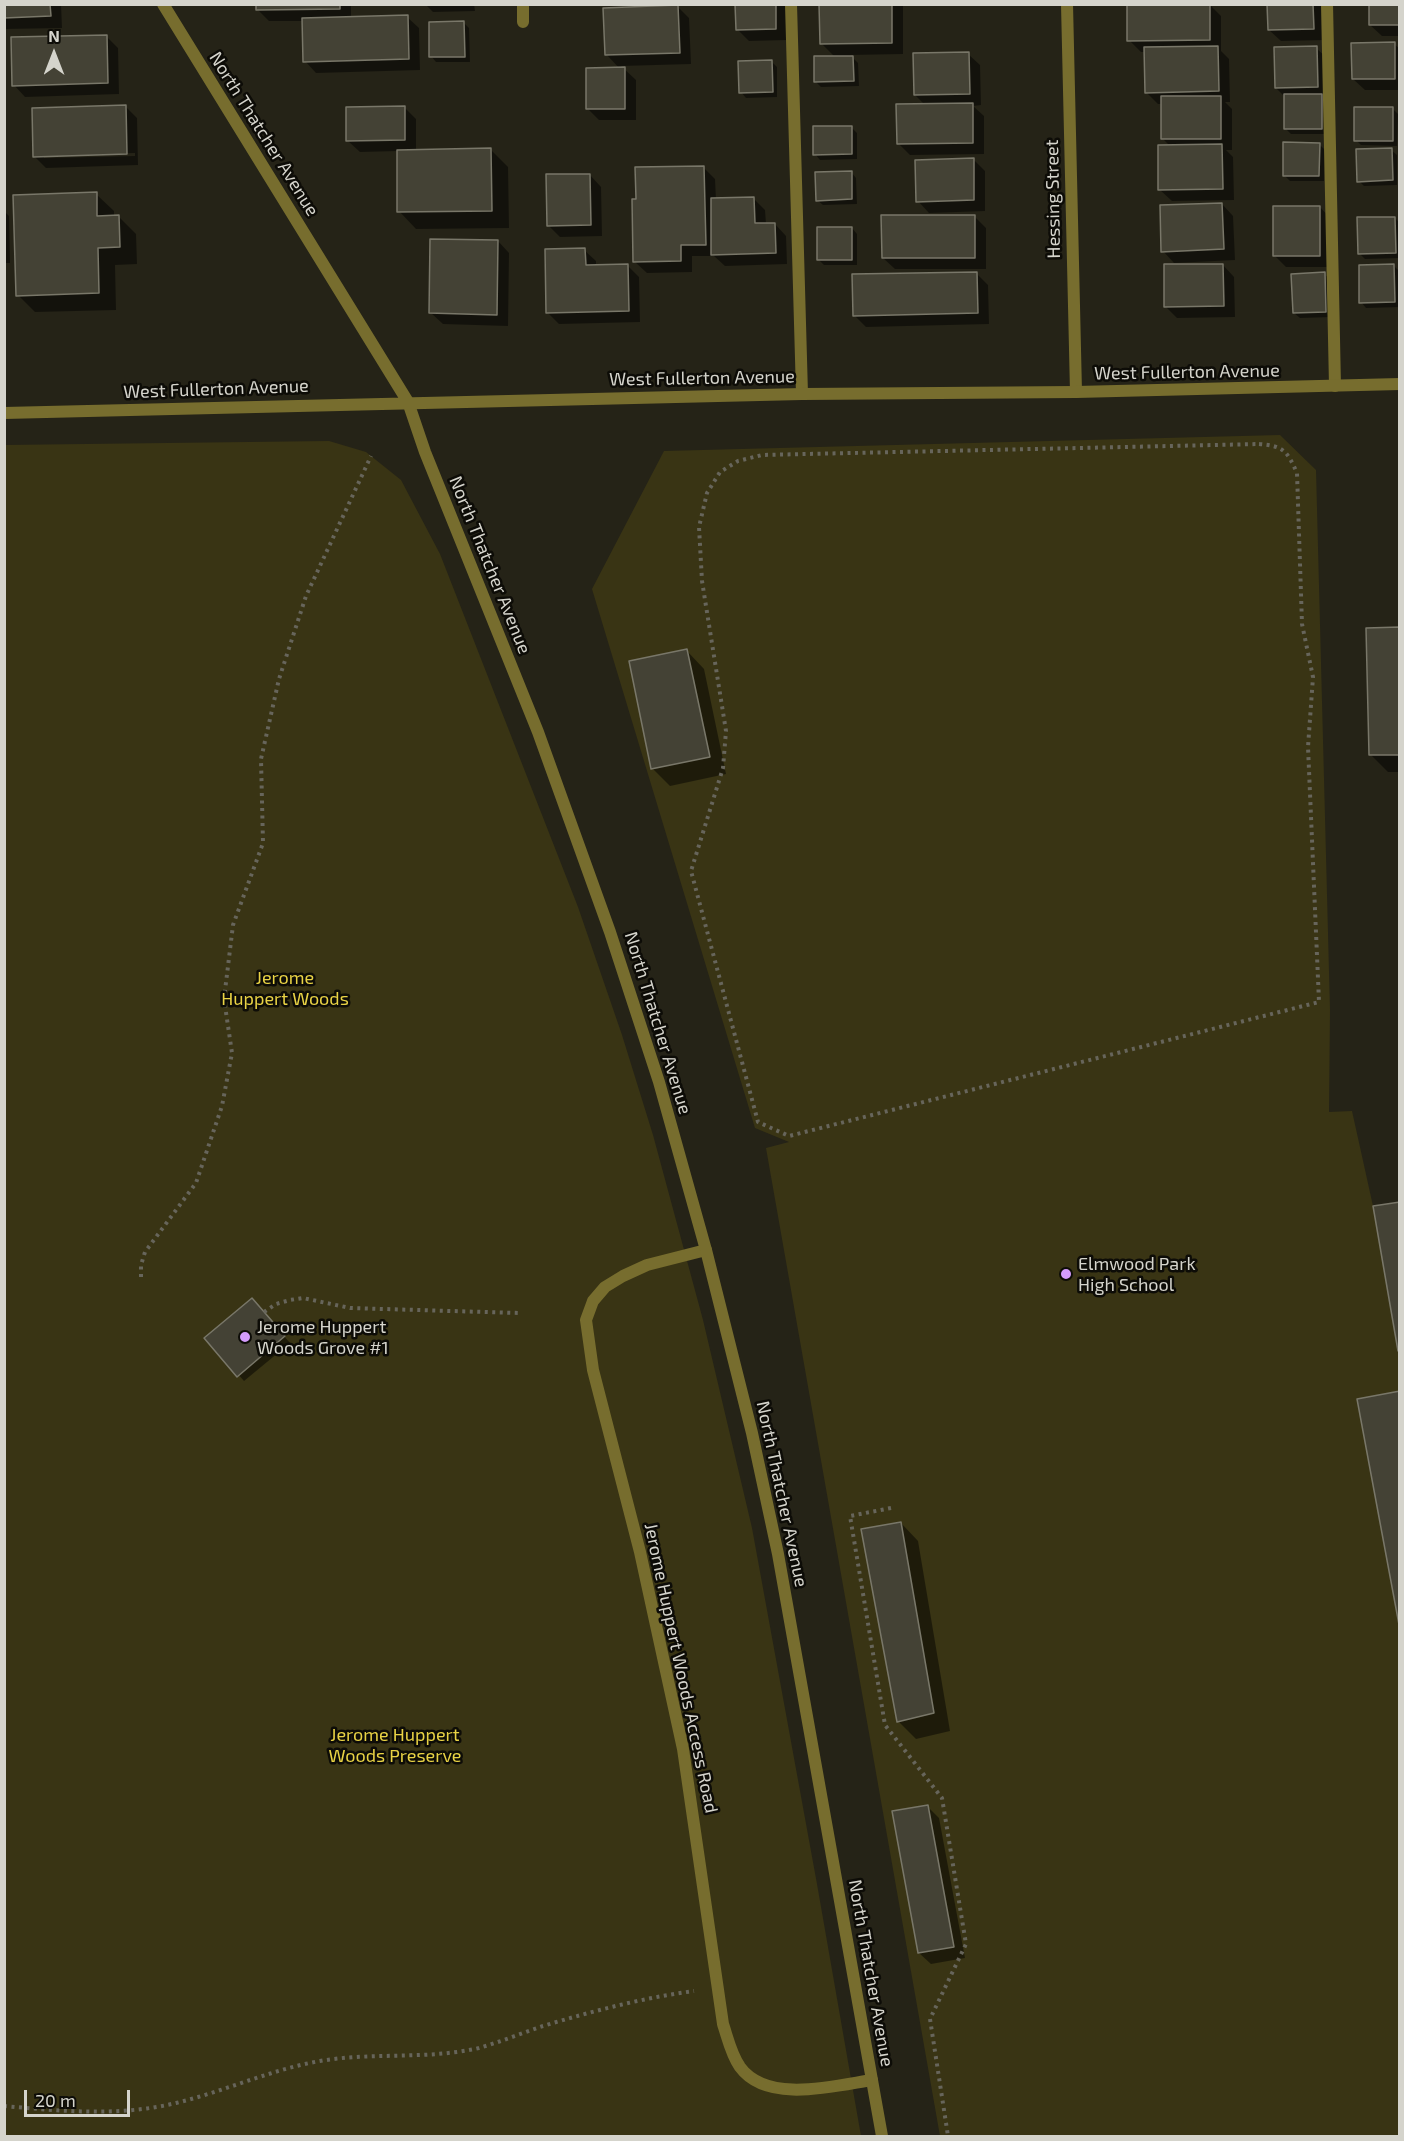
<!DOCTYPE html>
<style>
body{margin:0}
#map{position:relative;width:1404px;height:2141px;overflow:hidden;background:#252317;font-family:"Exo 2",sans-serif}
canvas{display:block}
.frame{position:absolute;inset:0;border:6px solid #d5d4cc;pointer-events:none}
.north{position:absolute;left:24px;top:24px;width:60px;height:60px;-webkit-text-stroke:4px #0d0c07;paint-order:stroke;rotate:0deg;font-size:16px;font-weight:700;line-height:24px;text-align:center;color:#d5d4cc}
.north::after{content:'';display:block;margin:auto;width:21px;height:27px;background:#d5d4cc;clip-path:polygon(50% 0,100% 100%,50% 72%,0 100%)}
.scale{position:absolute;left:24px;top:2090px;width:106px;height:27px;box-sizing:border-box;border:3px solid #d5d4cc;border-top:0;padding-left:8px;font-size:18px;line-height:21px;white-space:nowrap;color:#d5d4cc;-webkit-text-stroke:4px #0d0c07;paint-order:stroke}
</style>
<div id="map">
<canvas width="1404" height="2141"></canvas>
<div class="frame"></div>
<div class="north">N</div>
<div class="scale">20 m</div>
</div>
<script>
const g = document.querySelector('canvas').getContext('2d');
g.lineJoin = 'round';
function fillPath(path, color) { g.fillStyle = color; g.fill(path, 'evenodd'); }
function strokePath(path, color, width, dash) { g.strokeStyle = color; g.lineWidth = width; g.lineCap = dash ? 'butt' : 'round'; g.setLineDash(dash || []); g.stroke(path); }
function drawText(font, color, halo, rows, align = 'center') {
  g.font = font + ' "Exo 2",sans-serif'; g.lineWidth = 5; g.setLineDash([]); g.textBaseline = 'middle'; g.strokeStyle = halo; g.fillStyle = color; for (const [text, x, y, turn = 0] of rows) {
    g.save(); g.translate(x, y); g.rotate((+turn || 0) * Math.PI / 180); g.textAlign = isNaN(turn) ? turn : align; if (halo) g.strokeText(text, 0, 0); g.fillText(text, 0, 0); g.restore();
  }
}
const green = new Path2D(`
 M1280 435 1316 470 1330 1010 1329 1112 1352 1111 1373 1206 1399 1202V2136H940L766 1148 789 1142 755 1128 592 589 664 451Z
 M329 441 366 452 401 480 440 554 578 907 622 1035 653 1135 703 1320 752 1528 817 1884 861 2136H5L4 445Z`);
const shadow = new Path2D(`
 M4 4H61L62 28 4 29Z
 M257 4H351V18L407 17 419 28 420 70 316 73 305 61 303 21H269L257 9Z
 M425 4H474L475 11 433 12Z
 M737 4H786L787 40 749 41 737 29Z
 M821 4H903V54L850 55 858 63 859 86 821 87 816 82 835 57 821 43Z
 M1209 4 1221 16V51L1229 59 1230 102H1225L1232 109V150H1226L1233 157 1234 200 1172 201 1160 190 1170 146 1162 138V104H1158L1146 92 1145 52H1141L1129 40Z
 M1269 4H1320L1324 8 1325 40 1281 41 1269 30Z
 M1400 4V36H1382L1370 25Z
 M678 7 689 18 691 64 621 66 636 80V120H599L587 108 620 69 606 54Z
 M464 23 469 28 470 62H436L431 56Z
 M106 36 118 48 119 94 25 97 14 85Z
 M1394 44 1400 49V90H1365L1353 79Z
 M1316 48 1328 59 1327 134H1291L1286 129V98L1276 88Z
 M968 54 980 65 981 105 973 106 984 116V154L910 155 899 144 925 105 915 95Z
 M771 61 777 67V97L746 98 741 92Z
 M125 106 137 118 138 165 46 168 34 156ZM135 153V156L44 158V155Z
 M404 107 416 119V151L491 150 508 167 509 228 416 229 399 211 398 151 360 152 348 141Z
 M1392 108 1398 114 1397 146 1361 145 1356 140Z
 M851 127 857 133V159L820 160 815 154Z
 M1319 144 1325 150 1324 181H1290L1284 175Z
 M1391 150 1397 155V185L1364 186 1359 181Z
 M973 159 985 171V211L929 213 918 201Z
 M704 168 715 179 716 200 754 199 765 210 766 224H775L786 236 787 264 725 266 714 256H692V272L647 273 635 262 637 200Z
 M851 172 856 178 857 204 823 205 817 200Z
 M590 175 601 187 602 236 560 237 548 225Z
 M96 194 114 211V217H119L136 234 137 264 115 265 116 310 35 312 18 295Z
 M1222 204 1233 216 1235 260 1174 263 1163 251Z
 M1320 207 1331 219V267H1286L1274 255Z
 M4 211 9 216 10 263H4Z
 M974 216 986 228V269H895L883 258Z
 M1395 218 1400 223V258L1365 259 1359 253Z
 M852 228 857 234V265H824L818 259Z
 M498 241 509 253 508 326 443 324 431 313Z
 M584 250 596 261V266L627 265 639 277 640 322 559 324 548 313Z
 M1223 265 1234 277 1235 317 1177 318 1166 307Z
 M1394 266 1399 271 1400 307 1366 308 1361 302Z
 M976 273 988 285 989 324 866 327 854 315Z
 M1324 274 1330 279 1331 317 1300 318 1294 313Z
 M1400 629V772H1388L1371 755Z
 M687 651 704 669 726 774 670 786 652 768Z
 M257 1305 290 1343 244 1381 206 1338Z
 M901 1523 918 1541 950 1731 916 1739 898 1721Z
 M928 1807 939 1818 965 1958 931 1964 919 1953Z`);
const building = new Path2D(`
 M4 4H50L51 16 4 18Z
 M256 4H340V9L256 10Z
 M735 4H776V29L736 30Z
 M819 4H892V43L820 44Z
 M1127 4H1210V40L1127 41Z
 M1267 4H1313L1314 29 1268 30Z
 M1369 4H1400V25H1369Z
 M678 5 680 53 605 55 603 8Z
 M408 15 409 59 303 62 302 18Z
 M464 21 465 57H429V22Z
 M107 35 108 83 12 86 11 37Z
 M1395 42V79H1352L1351 43Z
 M1218 46 1219 91 1145 93 1144 47Z
 M1317 46 1318 87 1275 88 1274 47Z
 M969 52 970 94 914 95 913 53Z
 M814 56H853L854 81 814 82Z
 M772 60 773 92 739 93 738 61Z
 M625 67V109H586V68Z
 M1284 94H1322V129H1284Z
 M1161 96H1221V139H1161Z
 M973 103V143L897 144 896 104Z
 M126 105 127 154 33 157 32 108Z
 M405 106V140L346 141V107Z
 M1354 107H1393V141H1354Z
 M813 126H852V154L813 155Z
 M1283 142 1320 143 1319 176H1283Z
 M1222 144 1223 189 1158 190V145Z
 M491 148 492 211 397 212V150Z
 M1392 148 1393 180 1357 182 1356 149Z
 M974 158V200L916 202 915 160Z
 M704 166 706 245H681V261L633 262 632 199H636L635 167Z
 M852 171V199L816 201 815 172Z
 M546 174H590L591 225 547 226Z
 M97 192V216L119 215 120 247 98 248 99 293 16 296 13 195Z
 M754 197 755 223H775L776 253 711 255V198Z
 M1222 203 1224 249 1161 252 1160 205Z
 M1273 206H1320V256H1273Z
 M881 215H975V258H882Z
 M1357 217H1395L1396 253 1358 254Z
 M817 227H852V260H817Z
 M430 239 498 240 497 315 429 313Z
 M585 248 586 265 628 264 629 311 546 313 545 249Z
 M1164 264H1223L1224 306 1164 307Z
 M1394 264 1395 302 1359 303V265Z
 M977 272 978 313 853 316 852 274Z
 M1325 272 1326 312 1293 313 1291 274Z
 M1400 627V755H1369L1366 628Z
 M687 649 710 757 651 769 629 661Z
 M1400 1202V1350L1398 1351 1373 1206Z
 M252 1298 285 1336 237 1377 204 1338Z
 M1400 1391V1630L1357 1399Z
 M901 1522 934 1713 897 1722 861 1529Z
 M928 1805 954 1947 918 1953 892 1811Z`);
const path = new Path2D(`
 M1259 444C1284 446 1287 451 1297 473L1302 624 1313 677 1308 747 1319 1002 789 1136 758 1122 691 871 723 768 726 731 702 581 699 527 707 493 720 472 738 461 762 455Z
 M141 1277V1265L145 1252 196 1183 222 1106 232 1053 224 999 233 925 263 843 261 759 279 679 306 596 371 456
 M264 1312 276 1304 290 1300 303 1298 350 1308 519 1313
 M891 1508 850 1516 885 1725 942 1798 966 1944 930 2019 948 2136
 M4 2106C59 2111 114 2116 167 2105 219 2094 268 2070 320 2061 372 2052 427 2060 479 2048 500 2042 522 2033 543 2026 593 2011 642 1998 694 1991`);
const service = new Path2D(`
 M791 4 802 394
 M1327 4 1335 386
 M706 1250 647 1265 623 1276 605 1287 593 1301 586 1320 593 1370 640 1552 683 1749 723 2024C728 2039 731 2054 740 2067 767 2104 834 2086 872 2080`);
const minor = new Path2D(`
 M523 4V22
 M1067 4 1076 392`);
const tertiary = new Path2D(`
 M163 4 408 402 425 452 538 732 610 932 659 1082 706 1250 752 1433 778 1554 882 2136
 M4 413 802 394 1076 392 1400 384`);
const markers = [
 [1066,1274,6,"#d49cfc"],
 [245,1337,6,"#d49cfc"]
];
const streetNames = [
 ["North Thatcher Avenue",264,134,58],
 ["Hessing Street",1053,199,-91],
 ["West Fullerton Avenue",1187,372,-1],
 ["West Fullerton Avenue",702,378,-1],
 ["West Fullerton Avenue",216,389,-2],
 ["North Thatcher Avenue",490,565,68],
 ["North Thatcher Avenue",658,1023,73],
 ["North Thatcher Avenue",782,1494,78],
 ["Jerome Huppert Woods Access Road",681,1668,78],
 ["North Thatcher Avenue",871,1973,80]
];
const parkNames = [
 ["Jerome",285,978],
 ["Huppert Woods",285,999],
 ["Jerome Huppert",395,1735],
 ["Woods Preserve",395,1756]
];
const poiNames = [
 ["Elmwood Park",1078,1264],
 ["High School",1078,1285],
 ["Jerome Huppert",257,1327],
 ["Woods Grove #1",257,1348]
];
fillPath(green, '#393414');
fillPath(shadow, '#0007');
fillPath(building, '#444235');
strokePath(building, '#797769', 1.5);
strokePath(path, '#67655b', 4, [3, 4.5]);
strokePath(service, '#776d2e', 12);
strokePath(minor, '#776d2e', 12);
strokePath(tertiary, '#776d2e', 12);
for (const [x, y, r, color] of markers) { const dot = new Path2D(); dot.arc(x, y, r, 0, 2 * Math.PI); g.fillStyle = color; g.fill(dot); strokePath(dot, '#0d0c07', 2); }
drawText('18px', '#d5d4cc', '#0d0c07', streetNames);
drawText('18px', '#e9d345', '#0d0c07', parkNames);
drawText('18px', '#d5d4cc', '#0d0c07', poiNames, 'left');
</script>
